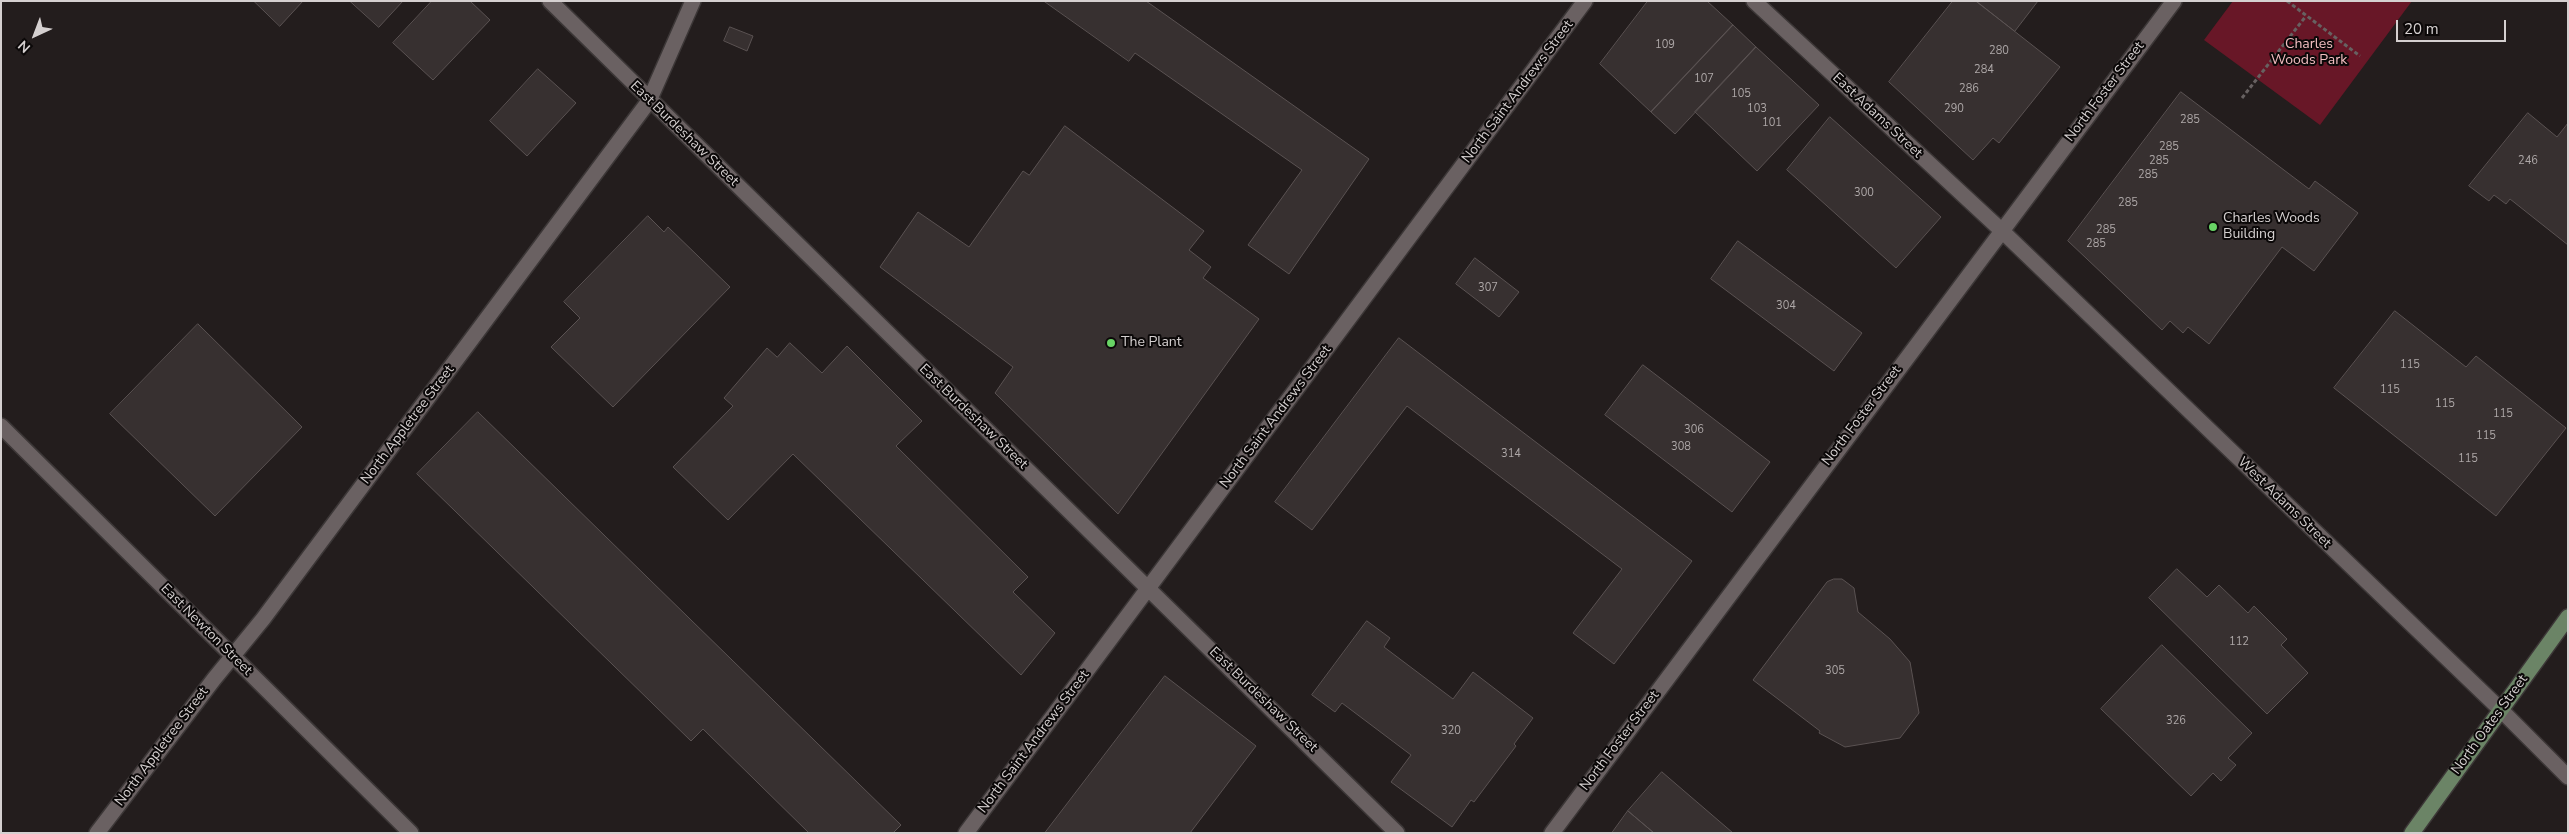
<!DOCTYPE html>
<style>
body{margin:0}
#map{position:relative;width:2569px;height:834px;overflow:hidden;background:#231d1d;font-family:"Nunito Sans",sans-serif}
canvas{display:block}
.frame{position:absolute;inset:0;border:2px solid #d5d0d0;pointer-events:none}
.north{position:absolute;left:10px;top:10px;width:50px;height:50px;-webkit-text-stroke:4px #0b0808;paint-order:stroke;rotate:223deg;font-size:14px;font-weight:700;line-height:20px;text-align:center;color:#d5d0d0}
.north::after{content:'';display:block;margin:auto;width:18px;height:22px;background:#d5d0d0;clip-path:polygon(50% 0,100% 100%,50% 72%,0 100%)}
.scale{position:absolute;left:2396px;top:20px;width:110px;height:22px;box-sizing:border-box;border:2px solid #d5d0d0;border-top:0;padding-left:6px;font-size:15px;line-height:18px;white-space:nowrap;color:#d5d0d0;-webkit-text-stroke:4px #0b0808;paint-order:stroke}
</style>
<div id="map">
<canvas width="2569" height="834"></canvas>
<div class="frame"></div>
<div class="north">N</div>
<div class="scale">20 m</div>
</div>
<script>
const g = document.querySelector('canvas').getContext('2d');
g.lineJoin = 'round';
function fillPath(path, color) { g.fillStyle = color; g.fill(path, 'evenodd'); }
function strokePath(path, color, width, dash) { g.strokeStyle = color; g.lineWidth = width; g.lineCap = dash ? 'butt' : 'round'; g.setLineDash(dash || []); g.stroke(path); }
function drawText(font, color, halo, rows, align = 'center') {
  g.font = font + ' "Nunito Sans",sans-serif'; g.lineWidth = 4; g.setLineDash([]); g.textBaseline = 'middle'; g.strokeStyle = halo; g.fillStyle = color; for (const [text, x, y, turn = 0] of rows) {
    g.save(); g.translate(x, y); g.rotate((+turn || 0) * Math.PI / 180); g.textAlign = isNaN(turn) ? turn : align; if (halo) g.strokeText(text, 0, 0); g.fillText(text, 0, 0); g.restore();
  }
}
const green = new Path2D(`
 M2233 1H2412L2320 125 2204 40Z`);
const building = new Path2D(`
 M254 1H303L280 26Z
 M350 1H403L379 27Z
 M432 1H470L490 20 433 80 393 43Z
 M1044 1H1146L1369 159 1289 274 1248 245 1302 170 1135 53 1129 61Z
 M1648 1H1707L1733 25 1651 112 1600 64Z
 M1953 1H1976L2060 67 1999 143 1993 138 1973 160 1889 82Z
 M1976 1H2038L2015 31Z
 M1733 25 1756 47 1675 134 1651 112Z
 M730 27 753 36 747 51 724 41Z
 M1756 47 1819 105 1757 171 1695 112Z
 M538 69 576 103 527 156 490 121Z
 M2181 92 2309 189 2315 181 2358 213 2314 271 2282 247 2209 344 2188 327 2183 333 2170 321 2162 330 2068 241Z
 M2528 113 2557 137 2568 123V245L2510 199 2506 204 2494 195 2489 201 2469 186Z
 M1830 117 1941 217 1896 268 1787 170Z
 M1065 126 1204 231 1189 250 1211 267 1203 278 1259 319 1118 514 995 393 1013 367 880 267 918 212 969 247 1023 171 1029 175Z
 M648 216 664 232 668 227 730 287 613 407 551 347 580 318 564 302Z
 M1738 241 1862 333 1834 371 1711 279Z
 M1475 258 1519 292 1499 317 1456 284Z
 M2395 311 2466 367 2476 356 2566 428 2496 516 2334 388Z
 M198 324 302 427 215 516 110 414Z
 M1399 338 1692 561 1614 664 1573 633 1622 569 1407 406 1312 530 1275 502Z
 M790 343 822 373 847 346 922 421 896 446 1028 577 1013 592 1055 633 1021 675 793 454 728 520 673 467 733 406 724 398 767 348 777 357Z
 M1643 365 1770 462 1732 512 1605 415Z
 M478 412 901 825 893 833H809L703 729 691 741 417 474Z
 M2177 569 2207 597 2219 585 2248 613 2254 606 2287 639 2281 645 2308 673 2267 714 2149 598Z
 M1834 579H1842L1854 588 1858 612 1890 639 1910 662 1919 713 1900 738 1845 747 1819 733 1820 731 1753 680 1827 582Z
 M1367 621 1390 638 1384 647 1453 699 1473 672 1533 718 1514 744 1516 746 1474 802 1471 800 1452 827 1391 782 1411 755 1342 703 1335 712 1312 695Z
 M2162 645 2252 733 2228 758 2236 765 2221 781 2213 773 2191 796 2101 709Z
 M1165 676 1256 746 1190 833H1045Z
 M1662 772 1733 833H1654L1628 811Z
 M1628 811 1654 833H1612Z`);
const path = new Path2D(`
 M2287 1 2360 56
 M2242 98 2306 16`);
const minor = new Path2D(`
 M550 1 1397 833
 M1754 1 2001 230 2501 710 2568 777
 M1 426 411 833
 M97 833 214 679 263 619 649 101 693 1
 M966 833 1585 1
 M1552 833 2174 1`);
const major = new Path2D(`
 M2412 833 2568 617`);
const markers = [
 [2213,227,5,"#68d465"],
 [1111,343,5,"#68d465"]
];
const numberNames = [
 ["109",1665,45],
 ["280",1999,51],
 ["284",1984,70],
 ["107",1704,79],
 ["286",1969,89],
 ["105",1741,94],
 ["103",1757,109],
 ["290",1954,109],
 ["285",2190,120],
 ["101",1772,123],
 ["285",2169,147],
 ["285",2159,161],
 ["246",2528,161],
 ["285",2148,175],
 ["300",1864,193],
 ["285",2128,203],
 ["285",2106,230],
 ["285",2096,244],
 ["307",1488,288],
 ["304",1786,306],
 ["115",2410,365],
 ["115",2390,390],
 ["115",2445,404],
 ["115",2503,414],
 ["306",1694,430],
 ["115",2486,436],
 ["308",1681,447],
 ["314",1511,454],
 ["115",2468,459],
 ["112",2239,642],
 ["305",1835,671],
 ["326",2176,721],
 ["320",1451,731]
];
const parkNames = [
 ["Charles",2309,45],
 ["Woods Park",2309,61]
];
const streetNames = [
 ["North Saint Andrews Street",1518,92,-53],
 ["North Foster Street",2105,92,-53],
 ["East Adams Street",1877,116,43],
 ["East Burdeshaw Street",684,134,44],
 ["North Foster Street",1862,416,-53],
 ["East Burdeshaw Street",973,417,44],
 ["North Saint Andrews Street",1276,417,-53],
 ["North Appletree Street",408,425,-53],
 ["West Adams Street",2284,503,44],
 ["East Newton Street",206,630,45],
 ["East Burdeshaw Street",1263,700,44],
 ["North Oates Street",2490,725,-54],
 ["North Foster Street",1620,741,-53],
 ["North Saint Andrews Street",1034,742,-53],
 ["North Appletree Street",162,747,-53]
];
const poiNames = [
 ["Charles Woods",2223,219],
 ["Building",2223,235],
 ["The Plant",1121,343]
];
fillPath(green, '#681727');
fillPath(building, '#373030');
strokePath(building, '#5a5252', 1);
strokePath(minor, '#3c3737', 18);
strokePath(major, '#3c3737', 18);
strokePath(path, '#676161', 3, [4, 2.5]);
strokePath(minor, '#6a6162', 15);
strokePath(major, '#6b8466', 15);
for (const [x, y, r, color] of markers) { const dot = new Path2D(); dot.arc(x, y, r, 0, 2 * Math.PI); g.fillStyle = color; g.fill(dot); strokePath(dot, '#0b0808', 2); }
drawText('11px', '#aea8a8', null, numberNames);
drawText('14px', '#f2bdc0', '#0b0808', parkNames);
drawText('14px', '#d5d0d0', '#0b0808', streetNames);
drawText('14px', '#d5d0d0', '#0b0808', poiNames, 'left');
</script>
